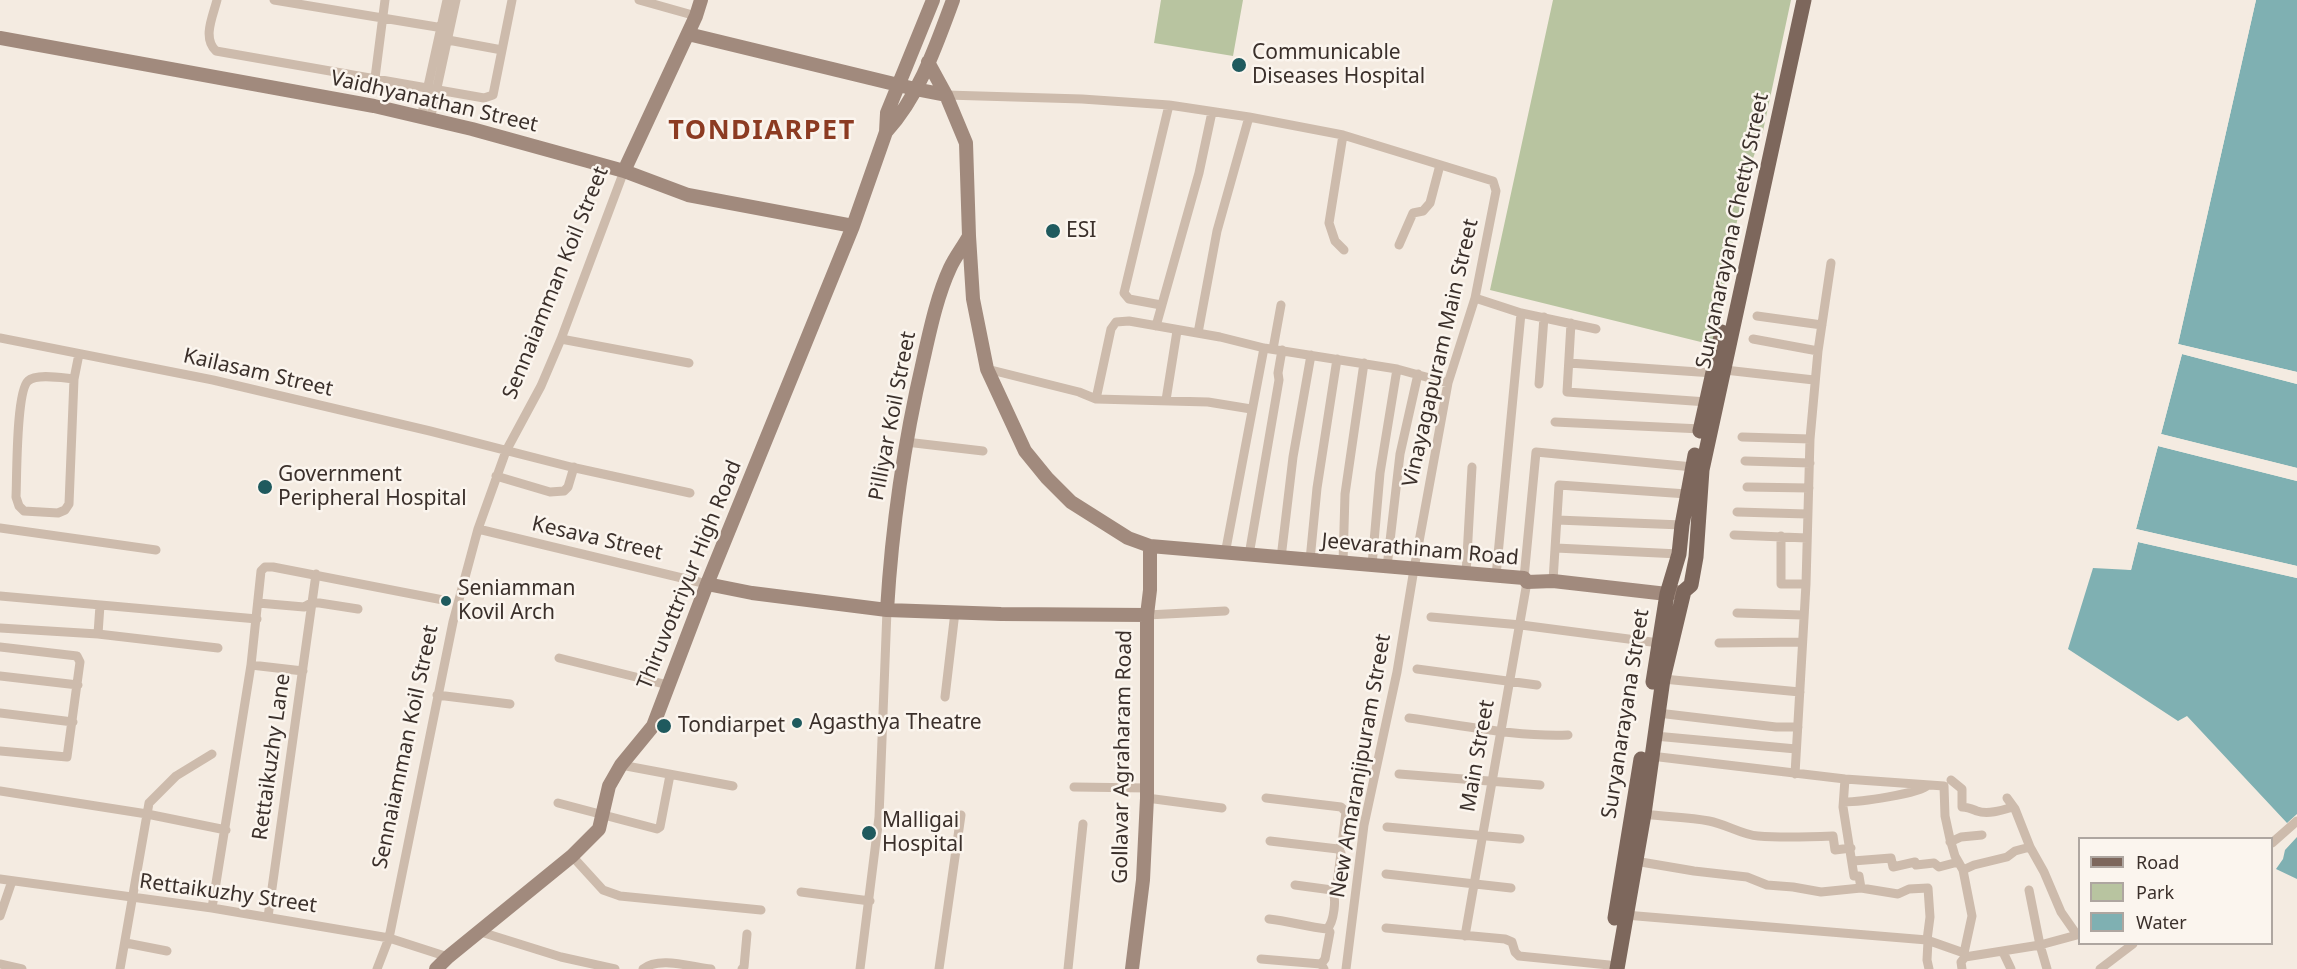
<!DOCTYPE html>
<style>
body{margin:0}
#map{position:relative;width:2297px;height:969px;overflow:hidden;background:#f4ebe1;font-family:"Noto Sans",sans-serif}
canvas{display:block}
.legend{position:absolute;left:2078px;top:837px;width:195px;height:108px;box-sizing:border-box;background:#fbf5ee;border:2px solid #aea6a0;margin:0;padding:8px 10px;list-style:none;font-size:18px;color:#3b302b}
.legend li{display:flex;align-items:center;gap:12px;height:30px}
.legend b{width:30px;border:2px solid #aea6a0}
</style>
<div id="map">
<canvas width="2297" height="969"></canvas>
<ul class="legend">
<li><b style="height:8px;background:#7d675c"></b>Road</li>
<li><b style="height:16px;background:#b8c4a0"></b>Park</li>
<li><b style="height:16px;background:#7fb0b2"></b>Water</li>
</ul>
</div>
<script>
const g = document.querySelector('canvas').getContext('2d');
g.lineJoin = 'round';
function fillPath(path, color) { g.fillStyle = color; g.fill(path, 'evenodd'); }
function strokePath(path, color, width, dash) { g.strokeStyle = color; g.lineWidth = width; g.lineCap = dash ? 'butt' : 'round'; g.setLineDash(dash || []); g.stroke(path); }
function drawText(font, color, halo, rows, align = 'center') {
  g.font = font + ' "Noto Sans",sans-serif'; g.lineWidth = 5; g.setLineDash([]); g.textBaseline = 'middle'; g.strokeStyle = halo; g.fillStyle = color; for (const [text, x, y, turn = 0] of rows) {
    g.save(); g.translate(x, y); g.rotate((+turn || 0) * Math.PI / 180); g.textAlign = isNaN(turn) ? turn : align; if (halo) g.strokeText(text, 0, 0); g.fillText(text, 0, 0); g.restore();
  }
}
const green = new Path2D(`
 M1161 0H1243L1233 56 1154 43Z
 M1553 0H1791L1763 131 1745 180 1713 345 1490 290Z`);
const water = new Path2D(`
 M2256 0H2297V372L2178 344Z
 M2182 354 2297 384V468L2161 434Z
 M2158 446 2297 481V566L2136 529Z
 M2138 542 2297 578V814L2287 823 2187 716 2178 721 2068 649 2093 568 2131 570Z
 M2297 837V879L2276 869 2283 859 2285 850Z`);
const pier = new Path2D(`
 M2253 0H2256L2178 344 2297 372V375L2177 347 2175 344Z
 M2182 351 2297 381V384L2182 354 2161 434 2297 468V471L2158 436 2179 354Z
 M2158 443 2297 478V481L2158 446 2136 529 2297 566V569L2134 532 2155 445Z
 M2138 539 2297 575V578L2138 542 2131 570 2121 568 2122 565 2129 566 2135 541Z`);
const street = new Path2D(`
 M217 0C213 16 202 38 216 51L484 98 493 95 512 0
 M274 0 449 29
 M639 0 696 16
 M448 40 502 50
 M375 78 385 0
 M946 95 1082 99 1169 105 1249 117 1343 135 1493 181 1496 191 1475 298 1448 383 1414 569 1397 672 1364 825 1346 969
 M421 118 447 0
 M430 120 456 0
 M1343 135 1329 223 1335 241 1344 250
 M1399 245 1413 213 1423 211 1430 203 1440 165
 M1475 298 1521 313 1596 329
 M1161 305 1129 299 1124 293 1169 105
 M1757 316 1822 325
 M1571 323 1567 392 1707 402
 M1156 326 1199 173 1212 112
 M1198 333 1217 231 1249 117
 M0 338 213 380 430 431 571 467 690 493
 M561 339 689 363
 M1753 339 1818 351
 M1273 349 1281 305
 M1569 363 1713 373
 M987 369 1079 392 1096 399 1208 402 1251 409
 M1725 370 1814 380
 M74 379 69 504 65 510 58 513 24 511 19 506 16 497C17 477 16 392 28 381 36 373 63 378 74 379L79 354
 M1539 384 1544 317
 M1096 399 1111 329 1116 322 1129 321 1220 337 1264 348 1397 369 1448 383
 M1166 400 1177 331
 M1555 422 1701 429
 M1742 437 1810 439
 M906 442 983 451
 M1745 461 1810 463
 M496 476 550 492 564 491 568 487 574 467
 M1747 487 1809 488
 M1737 512 1807 514
 M1557 520 1682 525
 M0 528 156 550
 M478 529 707 584
 M1734 535 1807 538
 M1781 536V584H1806
 M1556 548 1679 554
 M1225 554 1264 348
 M1249 555 1279 380 1278 373 1282 350
 M1281 558 1293 457 1311 355
 M1310 560 1317 488 1337 359
 M1343 563 1345 494 1364 363
 M1372 565 1380 473 1397 369
 M1387 567 1400 454 1418 374
 M1466 574 1472 467
 M1496 576 1521 313
 M1524 578 1536 452 1693 467
 M1553 581 1559 485 1687 494
 M0 596 257 619
 M258 603 304 607 313 602 358 609
 M1737 613 1803 615
 M1147 615 1225 611
 M1431 617 1521 625 1659 643
 M0 628 98 634 218 648
 M98 634 100 605
 M1719 643 1801 642
 M0 647 77 656 80 662 67 757 0 751
 M559 658 668 685
 M251 665 303 671
 M1417 669 1537 685
 M0 676 78 685
 M1663 679 1800 692
 M437 695 510 704
 M945 697 955 612
 M0 713 73 722
 M1658 713 1776 727H1798
 M1409 718C1462 725 1515 737 1568 735
 M1655 736 1796 749
 M1651 756 1845 779 1944 786 1945 816 1950 839 1955 856 1963 870 1972 916 1964 953
 M621 765 733 786
 M1399 774 1540 785
 M1795 774 1806 584 1810 439 1818 351 1831 263
 M1845 779 1843 807 1854 876H1859L1861 888
 M1951 780 1962 789V807C1968 807 1972 809 1977 811 1988 815 2003 810 2013 807
 M1074 787 1147 788
 M0 791 147 814 226 830
 M1147 798 1222 808
 M1266 798 1341 807 1346 812 1342 844 1338 849 1341 853 1337 884 1332 890C1337 898 1334 922 1327 929L1330 932 1325 959 1321 964 1324 969
 M1844 802C1859 802 1919 794 1928 785
 M558 803 657 829 660 827 670 775
 M1644 814C1665 817 1688 817 1709 821 1726 824 1742 835 1758 836 1783 838 1808 837 1833 836L1835 850 1851 848
 M1387 827 1520 839
 M1270 841 1338 849
 M1950 842 1961 837 1982 835
 M2272 843 2297 821
 M572 856 603 890 620 896 761 910
 M1635 861 1694 871 1747 877 1767 885 1793 887 1821 892 1861 888 1898 894 1909 889 1928 888 1930 917 1927 940
 M1853 861 1891 858 1893 867 1915 862 1916 865 1934 863 1939 867 1958 862
 M1963 870 1974 865 2007 857 2015 851 2030 847
 M1386 874 1511 888
 M0 879 212 908 389 938 448 957
 M1295 885 1332 890
 M2029 890 2040 945 2047 969
 M801 892 870 901
 M212 908 251 665 261 571 265 567H273L443 600
 M1625 915 1927 940 1964 953 1965 957 2040 945 2077 935 2061 912 2044 872 2030 847 2015 809 2007 798
 M0 916 12 881
 M268 917 316 574
 M1269 919C1289 921 1307 927 1327 929
 M1386 928 1505 939 1512 942 1515 952 1519 956 1609 965
 M481 932 561 957 615 969
 M1465 936 1527 582
 M1928 941 1927 960 1929 969
 M126 943 167 951
 M2003 952 2011 969
 M1261 959 1321 964
 M0 964 22 969
 M120 969 149 803 176 776 212 754
 M377 969 389 938 453 622 478 529 506 451 541 386 561 339 624 171
 M643 969C659 956 691 967 711 969
 M742 969 744 967 747 934
 M860 969 879 817 887 610
 M939 969 961 815
 M1068 969 1083 824
 M1962 969 1961 962 1965 957
 M2100 969 2133 944`);
const secondary = new Path2D(`
 M688 34 915 89 946 95
 M0 38 374 106 472 129 624 171 688 195 853 226
 M928 62 946 95 966 143 969 236 973 299 987 369 1025 451 1047 478 1071 502 1128 538 1150 546 1524 578 1527 582 1553 581 1667 594 1676 592
 M886 132C919 96 936 46 953 0
 M624 171 696 16 701 0
 M707 584 752 593 887 610 1001 614 1147 615
 M887 610C892 526 904 443 923 361 930 330 937 296 950 268 955 257 963 247 969 236
 M436 969 448 957 572 856 599 829 609 786 621 765 653 726 707 584 853 226 886 132 887 113 933 0
 M1132 969 1143 880 1147 798V615L1150 590V546`);
const primary = new Path2D(`
 M1700 431 1722 332
 M1653 682 1667 594 1679 554 1682 525 1695 455
 M1615 918 1641 759
 M1617 969 1644 814 1663 679 1684 591 1691 585 1696 557 1702 470 1804 0`);
const markers = [
 [1239,65,8,"#1f5a5e"],
 [1053,231,8,"#1f5a5e"],
 [265,487,8,"#1f5a5e"],
 [446,601,6,"#1f5a5e"],
 [797,723,6,"#1f5a5e"],
 [664,726,8,"#1f5a5e"],
 [869,833,8,"#1f5a5e"]
];
const poiNames = [
 ["Communicable",1252,53],
 ["Diseases Hospital",1252,77],
 ["ESI",1066,231],
 ["Government",278,475],
 ["Peripheral Hospital",278,499],
 ["Seniamman",458,589],
 ["Kovil Arch",458,613],
 ["Agasthya Theatre",809,723],
 ["Tondiarpet",678,726],
 ["Malligai",882,821],
 ["Hospital",882,845]
];
const streetNames = [
 ["Vaidhyanathan Street",434,102,13],
 ["Suryanarayana Chetty Street",1733,231,-78],
 ["Sennaiamman Koil Street",556,283,-68],
 ["Vinayagapuram Main Street",1441,353,-77],
 ["Kailasam Street",258,373,13],
 ["Pilliyar Koil Street",893,416,-79],
 ["Kesava Street",597,539,13],
 ["Jeevarathinam Road",1420,550,5],
 ["Thiruvottriyur High Road",690,575,-68],
 ["Suryanarayana Street",1626,714,-81],
 ["Sennaiamman Koil Street",406,747,-78],
 ["Main Street",1478,756,-80],
 ["Rettaikuzhy Lane",272,757,-82],
 ["Gollavar Agraharam Road",1123,757,-89],
 ["New Amaranjipuram Street",1361,766,-80],
 ["Rettaikuzhy Street",228,894,8]
];
const districtNames = [
 ["TONDIARPET",762,131]
];
fillPath(green, '#b8c4a0');
fillPath(water, '#7fb0b2');
fillPath(pier, '#f4ebe1');
strokePath(street, '#cdbbac', 9);
strokePath(secondary, '#a18a7d', 14);
strokePath(primary, '#7d675c', 15);
for (const [x, y, r, color] of markers) { const dot = new Path2D(); dot.arc(x, y, r, 0, 2 * Math.PI); g.fillStyle = color; g.fill(dot); strokePath(dot, '#fbf5ee', 2); }
drawText('21px', '#3b302b', '#fbf5ee', poiNames, 'left');
drawText('21px', '#3b302b', '#fbf5ee', streetNames);
g.letterSpacing = '1.5px';
drawText('bold 27px', '#8c3b22', '#fbf5ee', districtNames);
g.letterSpacing = '0px';
</script>
